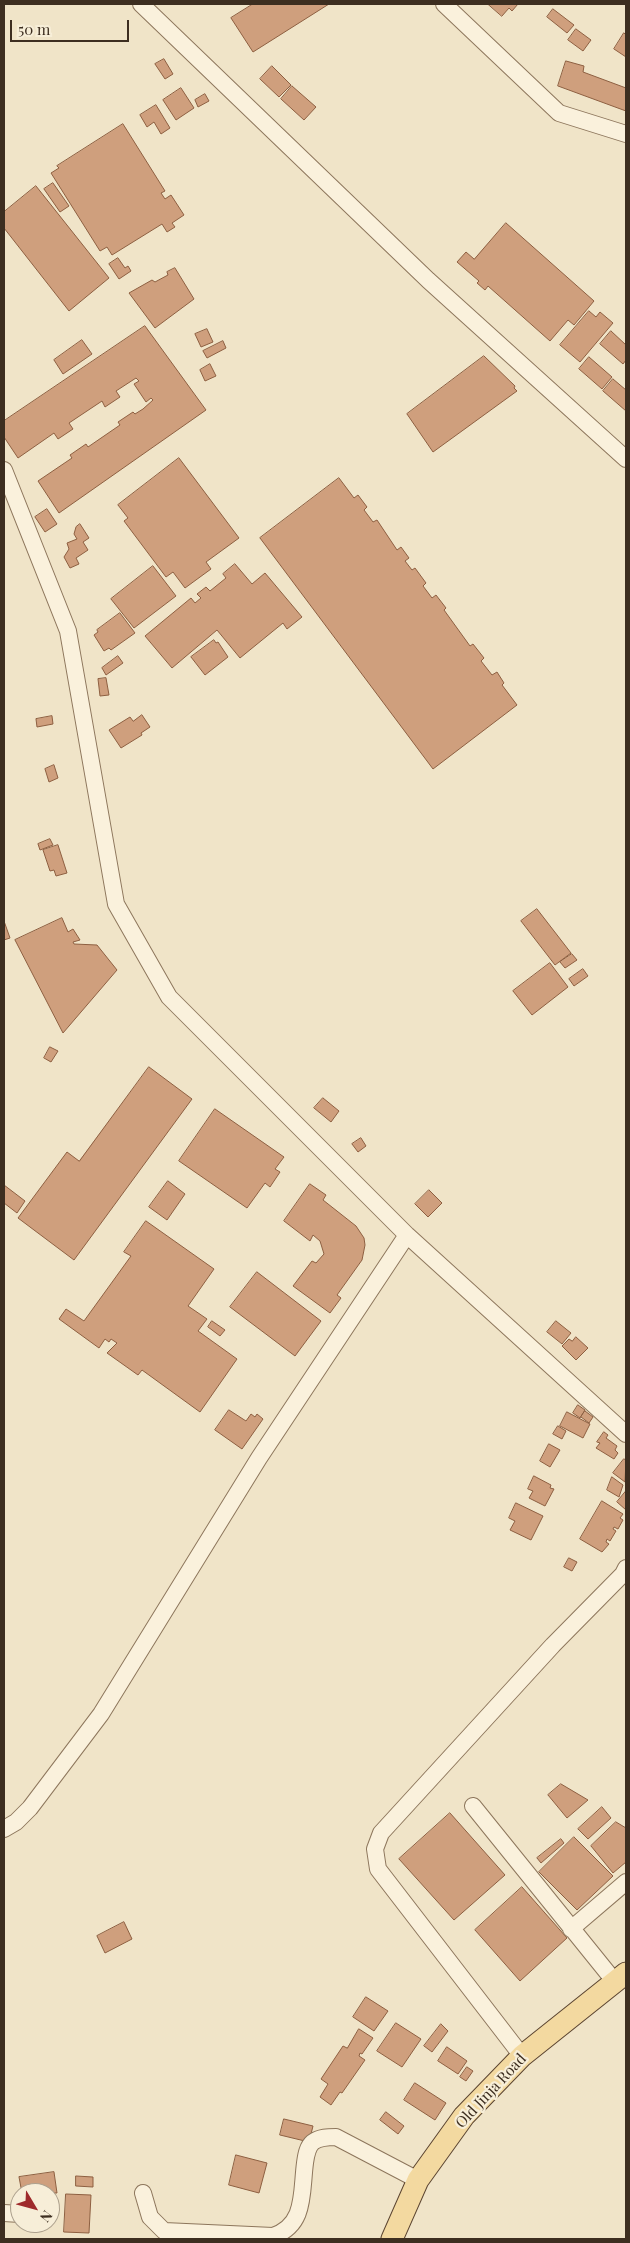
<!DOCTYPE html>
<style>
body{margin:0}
#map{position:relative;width:630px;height:2243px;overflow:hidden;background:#f0e4c8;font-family:"Playfair Display",serif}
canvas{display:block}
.frame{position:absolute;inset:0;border:5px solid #3d2e20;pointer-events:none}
.north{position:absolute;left:10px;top:2183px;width:50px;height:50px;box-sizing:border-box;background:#f7eed8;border:1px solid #ada18e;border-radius:50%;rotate:127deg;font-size:14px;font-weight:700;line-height:20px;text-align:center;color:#3d2e20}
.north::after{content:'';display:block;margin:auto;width:18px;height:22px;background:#9e2a2b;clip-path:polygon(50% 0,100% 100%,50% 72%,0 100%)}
.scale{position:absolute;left:10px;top:20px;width:119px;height:22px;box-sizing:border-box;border:2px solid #3d2e20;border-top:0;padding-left:6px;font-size:15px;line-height:18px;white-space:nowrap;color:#3d2e20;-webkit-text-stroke:4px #f7eed8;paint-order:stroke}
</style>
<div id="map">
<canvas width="630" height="2243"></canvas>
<div class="frame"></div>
<div class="north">N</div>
<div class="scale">50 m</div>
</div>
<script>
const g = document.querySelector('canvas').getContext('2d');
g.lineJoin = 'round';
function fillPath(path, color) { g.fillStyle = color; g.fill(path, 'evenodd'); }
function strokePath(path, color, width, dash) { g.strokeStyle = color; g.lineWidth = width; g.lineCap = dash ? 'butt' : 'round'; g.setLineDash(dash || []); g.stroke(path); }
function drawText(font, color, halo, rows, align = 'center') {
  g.font = font + ' "Playfair Display",serif'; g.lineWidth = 4.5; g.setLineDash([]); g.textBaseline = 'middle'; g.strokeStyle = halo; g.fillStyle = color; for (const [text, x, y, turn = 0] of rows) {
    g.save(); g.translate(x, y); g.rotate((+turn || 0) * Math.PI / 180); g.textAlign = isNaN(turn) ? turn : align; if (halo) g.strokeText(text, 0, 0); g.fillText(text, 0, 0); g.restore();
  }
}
const building = new Path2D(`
 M253 4H329L253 52 231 18Z
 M488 4H518L512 11 509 8 502 16Z
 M553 9 574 25 567 33 547 17Z
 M576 29 591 40 583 51 568 40Z
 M624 33 626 35V57L614 49Z
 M164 59 173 74 165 79 155 64Z
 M566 61 584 66 583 72 626 88V111L558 86Z
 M272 66 291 85 279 97 260 79Z
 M292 86 316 107 304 120 281 99Z
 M181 88 194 108 176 120 163 100Z
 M205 94 209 101 198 107 195 100Z
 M156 105 170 128 161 134 154 122 147 127 140 115Z
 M123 124 165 191 161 193 165 199 171 195 184 215 172 223 175 227 167 232 162 224 112 255 107 247 100 251 51 173 59 168 57 166Z
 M53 183 69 206 60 212 44 189Z
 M36 186 109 278 69 311 4 228V212Z
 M506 223 594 301 574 325 568 320 550 341 488 286 485 290 477 283 479 281 457 262 466 252 474 259Z
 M118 258 125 268 128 266 131 271 119 279 109 264Z
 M175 268 194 299 155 328 129 293 152 280 155 282 168 275 167 272Z
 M589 311 596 317 600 312 613 323 580 362 560 345Z
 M145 326 206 410 59 513 38 481 72 458 70 455 86 444 88 447 120 425 118 422 133 412 135 414 143 409 153 400 151 398 146 402 134 384 139 381 136 378 116 391 120 397 105 407 102 401 69 423 73 429 58 439 54 433 18 458 4 437V421Z
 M207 329 213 342 201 347 195 334Z
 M611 331 626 345V360L623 364 600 344Z
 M82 340 92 354 63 374 54 360Z
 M223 341 226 348 207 358 203 351Z
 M484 356 515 386 514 388 517 391 433 452 407 414Z
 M589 357 612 377 602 389 579 369Z
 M210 364 216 376 205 381 200 370Z
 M613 379 626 390V411L603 391Z
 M179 458 239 538 206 562 211 569 185 588 173 572 166 577 124 521 128 518 118 505Z
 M339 478 354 498 358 495 367 507 364 510 373 522 377 520 397 550 401 547 409 558 405 561 412 570 415 568 426 583 423 586 432 598 436 595 446 608 444 610 470 646 473 644 484 658 481 661 492 675 497 672 504 683 502 685 517 705 433 769 260 538Z
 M47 509 57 524 45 532 35 517Z
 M80 524 89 538 83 542 88 550 76 558 79 564 70 568 64 557 69 549 67 543 77 539 74 534 76 527Z
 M235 564 252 584 265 573 302 617 287 629 283 623 240 658 217 630 172 668 145 636 191 598 195 603 201 598 197 594 206 587 210 591 226 578 223 574Z
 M153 566 176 596 134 628 111 599Z
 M120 613 135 633 111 650 109 648 104 651 94 635 98 632 97 630Z
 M214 640 216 643 218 642 228 657 205 675 191 657Z
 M118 656 123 663 106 675 102 668Z
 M106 678 109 695 100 696 98 679Z
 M142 715 150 727 141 733 142 735 121 748 109 730 130 717 133 721Z
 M52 716 53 724 37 727 36 719Z
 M54 765 58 778 49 782 45 769Z
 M50 839 53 845 40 850 38 844Z
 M58 845 67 873 56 876 54 870 50 871 43 850Z
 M537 909 571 953 555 965 521 921Z
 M62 918 68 932 73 929 80 940 73 942 74 944 97 945 117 970 63 1033 15 940Z
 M4 921 10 938 4 940Z
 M572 954 577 960 565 968 560 962Z
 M550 963 568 987 532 1015 513 991Z
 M583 969 588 976 574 986 569 979Z
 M50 1047 58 1051 51 1062 44 1058Z
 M149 1067 192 1099 74 1260 18 1218 67 1152 79 1161Z
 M323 1098 339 1111 331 1122 314 1108Z
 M215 1109 284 1157 275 1169 280 1172 270 1187 265 1183 247 1208 179 1161Z
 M361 1138 366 1146 358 1152 352 1144Z
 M168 1181 185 1194 167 1220 149 1207Z
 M310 1184 326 1195 323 1200 356 1226 364 1238 365 1245 362 1260 337 1295 341 1298 330 1313 293 1286 312 1261 316 1263 324 1254 320 1241 313 1235 310 1241 284 1221Z
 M4 1185 25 1201 17 1213 4 1203Z
 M429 1190 442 1203 428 1217 415 1204Z
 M146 1221 214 1269 188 1306 207 1319 198 1331 237 1359 200 1412 142 1370 138 1375 107 1353 117 1343 111 1339 109 1342 105 1339 99 1348 59 1319 66 1309 84 1321 131 1256 124 1252Z
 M257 1272 321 1321 295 1356 230 1307Z
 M212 1321 225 1330 220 1336 208 1327Z
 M556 1321 571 1333 562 1344 547 1332Z
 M576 1337 588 1348 576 1360 562 1346 569 1339 572 1341Z
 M578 1405 585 1410 580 1418 573 1413Z
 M229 1410 246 1421 251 1414 255 1417 257 1414 263 1419 242 1449 215 1430Z
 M585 1411 593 1417 589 1423 581 1417Z
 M567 1412 590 1424 583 1438 560 1426Z
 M558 1426 566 1431 562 1439 553 1434Z
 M604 1432 608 1435 606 1438 617 1446 615 1450 618 1453 614 1459 596 1448 600 1443 597 1442Z
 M549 1444 560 1450 550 1467 540 1461Z
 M624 1459 626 1460 625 1482 613 1473Z
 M534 1476 551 1485 550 1488 554 1489 545 1506 529 1498 533 1491 528 1489Z
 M612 1477 623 1485 619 1497 607 1490Z
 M626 1491V1510L617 1502Z
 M602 1501 623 1514 620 1518 623 1520 618 1529 614 1527 613 1529 616 1531 610 1541 607 1539 606 1542 609 1544 602 1552 580 1539Z
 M516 1503 543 1516 531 1540 510 1530 515 1521 509 1518Z
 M569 1558 577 1562 572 1571 564 1567Z
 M561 1784 588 1800 567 1818 548 1795Z
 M602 1807 611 1818 588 1839 578 1829Z
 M450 1813 505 1875 454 1920 399 1859Z
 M616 1822 626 1828V1862L613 1873 591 1846Z
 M574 1837 613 1876 577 1910 539 1872Z
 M561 1839 564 1843 541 1863 537 1858Z
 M522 1887 567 1938 520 1981 475 1930Z
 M124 1922 132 1939 105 1953 97 1936Z
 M366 1997 388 2011 374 2031 353 2017Z
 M396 2023 421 2039 402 2067 377 2051Z
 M441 2024 448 2031 432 2052 424 2046Z
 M359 2029 373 2038 362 2054 360 2053 359 2056 365 2060 342 2093 340 2092 331 2105 320 2097 328 2084 321 2079 343 2046 347 2048Z
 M447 2047 467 2061 458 2074 438 2061Z
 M467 2067 473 2071 466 2081 460 2077Z
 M415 2083 446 2103 435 2120 404 2100Z
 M386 2112 404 2126 398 2134 380 2120Z
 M284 2119 313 2126 309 2142 280 2135Z
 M236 2155 267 2163 259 2193 229 2185Z
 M54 2172 57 2193H22L19 2177Z
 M76 2176 93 2177V2187L76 2186Z
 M66 2194 91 2195 89 2233 64 2232Z`);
const minor = new Path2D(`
 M141 4 428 280 626 459
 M444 4 559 113 626 134
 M4 470 68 631 116 904 169 997 407 1235 626 1434
 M473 1806 615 1982
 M4 1829 16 1822 30 1808 101 1714 259 1458 407 1235
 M571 1929 626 1882
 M522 2056 378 1869 375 1849 381 1833 553 1645 623 1574 626 1568
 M143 2193 150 2217 164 2231 273 2236C306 2225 301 2193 305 2163 306 2156 307 2147 313 2142 320 2137 328 2137 336 2137L418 2180
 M4 2213 20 2214`);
const major = new Path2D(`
 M392 2239 418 2180 464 2116 522 2056 626 1973`);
const streetNames = [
 ["Old Jinja Road",491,2091,-47]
];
fillPath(building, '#cf9f7d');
strokePath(building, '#8d5f41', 1);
strokePath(minor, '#8d765c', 18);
strokePath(major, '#5b4430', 23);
strokePath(minor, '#faf1dc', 16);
strokePath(major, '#f3d9a0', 21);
drawText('15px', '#3d2e20', '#f7eed8', streetNames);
</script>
